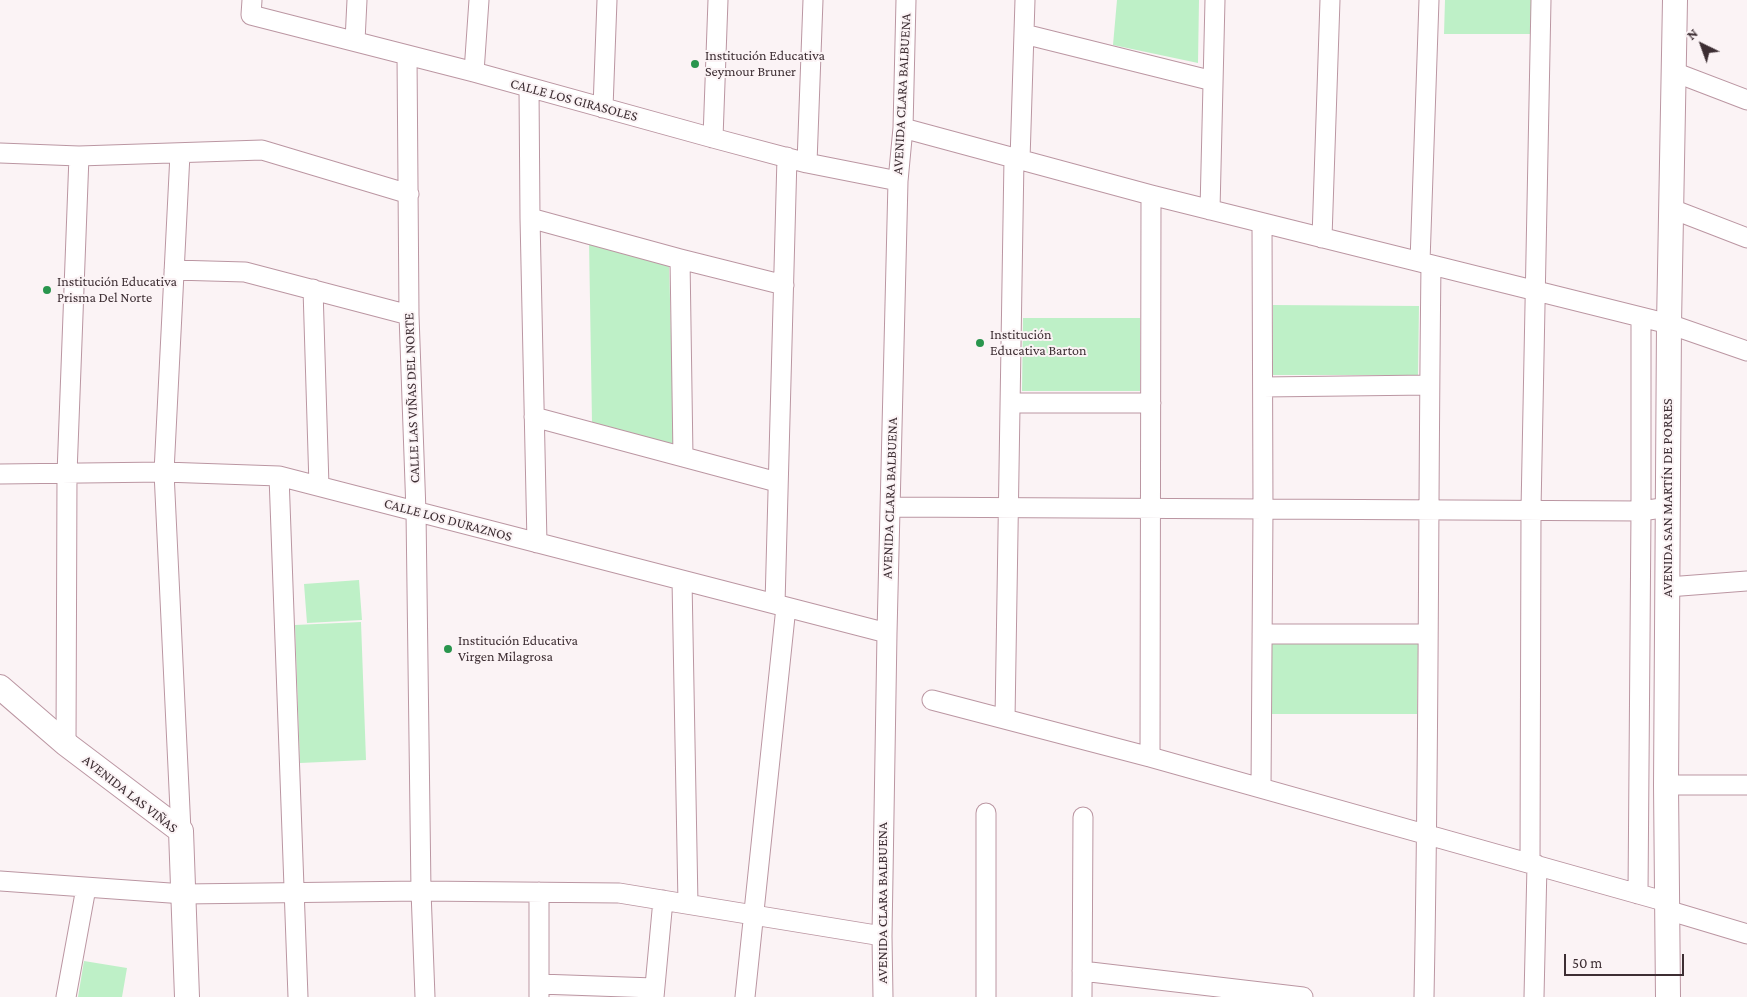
<!DOCTYPE html>
<meta charset="utf-8">
<style>
body{margin:0}
#map{position:relative;width:1747px;height:997px;overflow:hidden;background:#fbf3f5;font-family:"Crimson Pro",serif}
canvas{display:block}
.north{position:absolute;left:1677px;top:20px;width:50px;height:50px;-webkit-text-stroke:4px #fbf3f5;paint-order:stroke;rotate:318deg;font-size:14px;font-weight:700;line-height:20px;text-align:center;color:#3d2e33}
.north::after{content:'';display:block;margin:auto;width:18px;height:22px;background:#3d2e33;clip-path:polygon(50% 0,100% 100%,50% 72%,0 100%)}
.scale{position:absolute;left:1564px;top:954px;width:120px;height:22px;box-sizing:border-box;border:2px solid #3d2e33;border-top:0;padding-left:6px;font-size:15px;line-height:18px;white-space:nowrap;color:#3d2e33;-webkit-text-stroke:4px #fbf3f5;paint-order:stroke}
</style>
<div id="map">
<canvas width="1747" height="997"></canvas>
<div class="north">N</div>
<div class="scale">50 m</div>
</div>
<script>
const g = document.querySelector('canvas').getContext('2d');
g.lineJoin = 'round';
function fillPath(path, color) { g.fillStyle = color; g.fill(path, 'evenodd'); }
function strokePath(path, color, width, dash) { g.strokeStyle = color; g.lineWidth = width; g.lineCap = dash ? 'butt' : 'round'; g.setLineDash(dash || []); g.stroke(path); }
function drawText(font, color, halo, rows, align = 'center') {
  g.font = font + ' "Crimson Pro",serif'; g.lineWidth = 4; g.setLineDash([]); g.textBaseline = 'middle'; g.strokeStyle = halo; g.fillStyle = color; for (const [text, x, y, turn = 0] of rows) {
    g.save(); g.translate(x, y); g.rotate((+turn || 0) * Math.PI / 180); g.textAlign = isNaN(turn) ? turn : align; if (halo) g.strokeText(text, 0, 0); g.fillText(text, 0, 0); g.restore();
  }
}
const green = new Path2D(`
 M1117 0H1199L1198 63 1113 45Z
 M1445 0H1532V34H1444Z
 M589 240 669 262 674 447 592 423Z
 M1273 305 1419 306 1418 375H1272Z
 M1023 318H1140V391H1022Z
 M359 580 362 620 307 623 304 584Z
 M361 622 366 760 300 763 295 625Z
 M1270 642 1418 643 1417 714H1269Z
 M84 961 127 968 122 997H78Z`);
const minor = new Path2D(`
 M252 0 251 15 474 72 713 138 807 163 898 181
 M1024 34 1213 81
 M355 41 357 0
 M407 55 409 315 416 512 421 891 425 997
 M474 72 479 0
 M1674 72 1747 100
 M529 88 530 218 537 543
 M603 108 607 0
 M903 128 1151 195 1669 324 1747 351
 M713 138 718 0
 M0 153 79 156 262 150 409 194
 M180 154 164 472 181 831
 M1020 160 1025 0
 M807 163 813 0
 M1672 209 1747 238
 M1210 210 1215 0
 M530 218 680 259 784 285
 M1322 238 1330 0
 M680 259 683 457
 M1420 262 1429 0
 M174 270 245 272 409 315
 M313 289 319 486
 M1263 387 1429 385
 M1010 403H1151
 M534 417 777 482
 M0 474 164 472 279 476 887 633
 M279 476 298 997
 M890 507 1641 511 1669 507
 M682 580 688 904
 M1668 587 1747 581
 M775 604 787 157
 M1262 634H1428
 M932 700 1150 757 1667 902
 M1005 719 1014 158
 M66 744 67 474 79 156
 M1150 757 1151 195
 M1666 785H1747
 M1261 788 1263 510 1262 223
 M986 813V997
 M1530 863 1531 510 1541 0
 M0 881 184 894 421 891 619 893 882 936
 M539 892V996
 M1638 894 1641 511V317
 M1667 910 1747 934
 M1082 971 1303 997
 M539 984 654 988
 M66 997 86 888
 M654 997 663 900
 M745 997 786 607
 M883 997 882 936 887 633 898 181 903 128 906 0
 M1082 997 1083 817
 M1424 997C1429 753 1428 509 1431 265
 M1534 997 1537 865`);
const tertiary = new Path2D(`
 M0 687 66 744 181 831 187 997
 M1668 997 1666 785 1669 324 1675 0`);
const markers = [
 [695,64,5,"#29954d"],
 [47,290,5,"#29954d"],
 [980,343,5,"#29954d"],
 [448,649,5,"#29954d"]
];
const poiNames = [
 ["Institución Educativa",705,56],
 ["Seymour Bruner",705,72],
 ["Institución Educativa",57,282],
 ["Prisma Del Norte",57,298],
 ["Institución",990,335],
 ["Educativa Barton",990,351],
 ["Institución Educativa",458,641],
 ["Virgen Milagrosa",458,657]
];
const streetNames = [
 ["AVENIDA CLARA BALBUENA",902,94,-87],
 ["CALLE LOS GIRASOLES",574,100,15],
 ["CALLE LAS VIÑAS DEL NORTE",412,398,-92],
 ["AVENIDA CLARA BALBUENA",890,498,-88],
 ["AVENIDA SAN MARTÍN DE PORRES",1668,498,-90],
 ["CALLE LOS DURAZNOS",448,520,15],
 ["AVENIDA LAS VIÑAS",130,794,38],
 ["AVENIDA CLARA BALBUENA",883,903,-90]
];
fillPath(green, '#bef0c7');
strokePath(minor, '#bb96a2', 21);
strokePath(tertiary, '#bb96a2', 26);
strokePath(minor, '#fff', 19);
strokePath(tertiary, '#fff', 24);
for (const [x, y, r, color] of markers) { const dot = new Path2D(); dot.arc(x, y, r, 0, 2 * Math.PI); g.fillStyle = color; g.fill(dot); strokePath(dot, '#fbf3f5', 2); }
drawText('14px', '#3d2e33', '#fbf3f5', poiNames, 'left');
drawText('14px', '#3d2e33', '#fbf3f5', streetNames);
</script>
